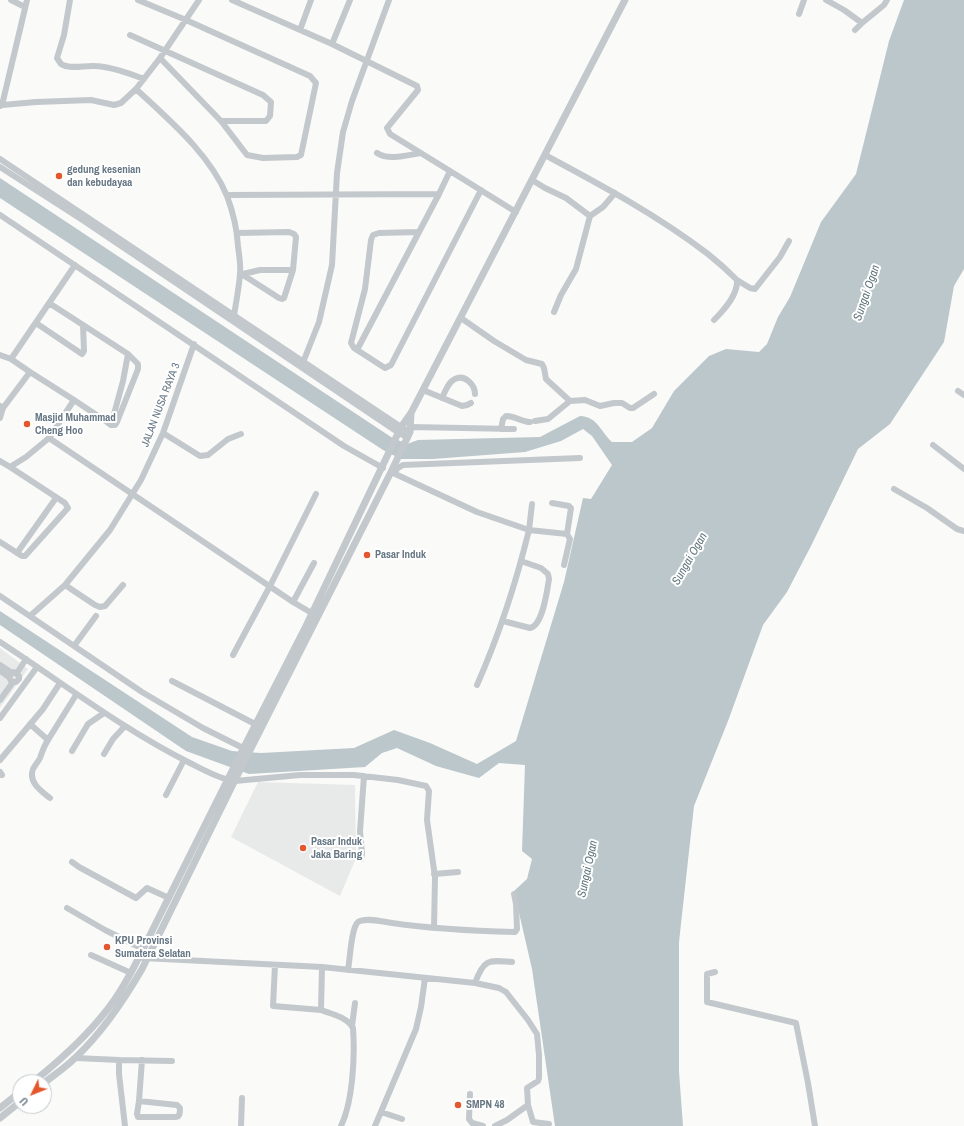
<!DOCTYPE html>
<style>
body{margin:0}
#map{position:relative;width:964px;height:1126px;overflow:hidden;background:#fafaf8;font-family:"Archivo Narrow",sans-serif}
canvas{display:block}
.north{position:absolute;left:12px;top:1074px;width:40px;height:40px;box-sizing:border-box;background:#fff;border:1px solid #c1c8cd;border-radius:50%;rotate:227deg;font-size:11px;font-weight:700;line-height:16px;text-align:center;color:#657683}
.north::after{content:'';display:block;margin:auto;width:14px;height:18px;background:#e4572e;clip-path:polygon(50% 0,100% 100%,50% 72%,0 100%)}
</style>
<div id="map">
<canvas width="964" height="1126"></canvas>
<div class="north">U</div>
</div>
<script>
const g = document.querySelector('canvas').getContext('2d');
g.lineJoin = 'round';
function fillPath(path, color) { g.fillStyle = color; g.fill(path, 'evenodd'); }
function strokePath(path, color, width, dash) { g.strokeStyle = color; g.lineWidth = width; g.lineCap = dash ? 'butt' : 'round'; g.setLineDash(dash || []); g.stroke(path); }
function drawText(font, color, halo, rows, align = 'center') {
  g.font = font + ' "Archivo Narrow",sans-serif'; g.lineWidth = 4; g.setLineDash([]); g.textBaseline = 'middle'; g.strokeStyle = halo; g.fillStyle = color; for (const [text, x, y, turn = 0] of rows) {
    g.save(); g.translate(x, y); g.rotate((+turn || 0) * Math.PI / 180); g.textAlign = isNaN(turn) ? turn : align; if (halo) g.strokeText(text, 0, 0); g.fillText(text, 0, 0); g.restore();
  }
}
const built = new Path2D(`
 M0 648 28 669 0 708Z
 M258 782 355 785 356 858 340 896 231 837Z`);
const water = new Path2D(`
 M904 0H964V269L954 286 944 342 890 424 858 449 812 544 787 592 763 625 728 721 694 806 679 942V1072L683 1126H555L532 969 514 891 527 879 532 859 522 851 525 765 499 763 479 778 436 766 397 748 382 753 365 767 249 774 186 751 0 625V611L192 737 232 751 261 753 354 748 394 730 430 743 477 764 516 741 564 582 583 498 591 499 612 465 592 436 583 429 561 441 525 452 433 459H401L383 450 0 198V178L391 437 407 444 418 440 540 437 580 416C598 417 600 431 612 442H632L652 428 674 391 709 356 726 349 759 352 767 344 778 317 790 297 821 222 856 174 889 41Z`);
const minor = new Path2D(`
 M11 0 25 7
 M70 0 64 35 57 58 61 64C70 70 85 65 95 66 112 67 128 73 144 79
 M138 0 186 20 310 76 316 83 301 155 297 157 263 158 247 155 221 121 160 58
 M232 0 332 44 417 86 418 90 387 128 390 134 450 171
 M826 0 844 10 862 23 884 5 887 0
 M799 14 804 0
 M300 30 311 0
 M855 30 862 23
 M130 35 263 95 271 102 270 116 266 121H221
 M332 44 350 0
 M136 89C168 119 210 154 227 196 233 212 237 229 238 246 239 255 241 265 240 274 239 288 236 302 234 316L233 319
 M2 105 36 102 91 100 114 105 121 103 136 89 160 58 199 0
 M0 106 2 105 27 0
 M377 153C389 161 408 155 421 153
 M545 155C601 185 657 215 708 254 718 262 728 271 737 280 738 295 724 310 714 320
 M0 159 401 427 410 432
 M0 167 81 219 399 433 407 437
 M532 180 545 188 566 198 590 216
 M227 195 439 194 450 171 516 212
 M0 215 344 446 383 468
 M418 232 379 233 373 235 371 240 365 289 351 343 354 348 385 368 391 365 481 190
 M237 233 289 232 294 234 296 237 293 270 284 298 282 299 279 298 240 273
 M243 274 260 270H293
 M737 280 750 288 755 289 780 257 789 241
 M49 303 128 354 138 364V369L117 422 115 425H111L107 422 74 400
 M554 312 561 295 576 269 590 216 603 207 615 193
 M461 318 494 341 526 360 542 364 544 368 546 379 570 401 548 419 535 421
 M36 323 82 354 84 351 83 325
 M357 350 439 194
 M0 355 11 359 30 372
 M11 359 75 265
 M302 365 319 322 332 265 337 173 343 132 352 101 389 0
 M423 390 462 406 467 405 471 403
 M958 391 964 395
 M442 398C445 392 448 382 455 379 465 374 475 385 475 394
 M570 401 585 400 600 406 614 403H622L630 408H633L654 394
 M0 406 3 408 0 418
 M3 408 30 372 74 400 49 438
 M111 425 123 381 128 354
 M411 427 514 429
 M501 429 503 419 506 416C515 416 522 422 530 422
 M163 433 200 456 208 455 228 439 241 434
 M933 445 964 469
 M0 461 10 467 26 457 49 438 293 602 315 615
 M391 472 477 512 529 530C516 583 499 635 477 685
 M394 473 398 468 403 465 580 458
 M894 489 927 508 957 529 964 531
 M552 503 569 506 571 508 567 534 570 539 564 565
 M532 504 529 530 567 534
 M0 542 22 556H25L68 508 65 503 10 467
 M17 553 56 498
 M65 585 95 605 100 607 105 606 123 585
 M0 596 142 692 203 728 243 748
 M293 602 314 563
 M30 616 65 585 110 530 141 480 163 433 194 344
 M503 621 530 628C543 625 547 591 549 579L548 574 541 568 521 561
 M0 642C63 683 122 729 190 763 202 769 221 780 235 781L300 775H354L398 780 426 786 429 791 427 820 435 877 434 928
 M74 646 96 616
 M233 655 270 586 316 494
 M0 665 12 673
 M0 671 9 677
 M17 673 26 659
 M172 681 255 724
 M0 700 13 682H16L19 679V676L14 672 12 673 9 677 11 681 13 682
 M0 718 37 667
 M30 724 48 740 76 695
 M48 740C44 746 42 752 40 758 38 762 35 765 33 769 28 782 41 791 50 798
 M72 751 88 724 104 713
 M104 754 113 739 125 726
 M0 760 43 709 60 683
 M0 772 2 775
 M166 795 184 760
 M361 859 362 854 360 831 364 776
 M72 862 79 867 136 898 147 888 169 898
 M434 874 458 872
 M67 908 105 930 143 949
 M91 955 131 973
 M143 958 322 967 475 983 499 988 506 992 528 1020 537 1034 539 1055V1078L538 1081 527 1088 528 1105 507 1120 495 1126
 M275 965 273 1006 321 1010
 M322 967 321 1010C332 1014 347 1017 353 1028 355 1056 353 1101 341 1126
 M348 970C350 960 351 928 358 922 366 917 383 922 392 923 433 929 474 931 515 932L517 929 516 904 514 894
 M715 972 707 974V1002L796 1023 808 1083 815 1126
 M475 983C484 959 488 960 512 962
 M352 1026 355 1003
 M76 1058 119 1060V1074L125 1126
 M119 1060 172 1061
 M470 1094 469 1119 472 1123 483 1126
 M139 1101 137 1114 138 1117H175C180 1117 180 1113 180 1108L177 1105 139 1101 142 1060
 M528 1105 533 1122 549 1124
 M381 1112 402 1119
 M241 1126 242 1098
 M375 1126 416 1029 421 1007 425 978`);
const tertiary = new Path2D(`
 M33 1082C63 1058 93 1031 115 999 122 989 128 978 134 967L242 751 306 626 401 427 411 413 625 0
 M44 1083C54 1075 66 1067 75 1058 102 1033 124 1000 142 969L239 772 391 472 410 432 411 413
 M0 1108 20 1092
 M0 1118 20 1102`);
const markers = [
 [59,176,4,"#e4572e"],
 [27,424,4,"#e4572e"],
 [367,555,4,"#e4572e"],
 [303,848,4,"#e4572e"],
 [107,947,4,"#e4572e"],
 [458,1105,4,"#e4572e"]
];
const poiNames = [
 ["gedung kesenian",67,170],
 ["dan kebudayaa",67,183],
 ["Masjid Muhammad",35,418],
 ["Cheng Hoo",35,431],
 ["Pasar Induk",375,555],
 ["Pasar Induk",311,842],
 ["Jaka Baring",311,855],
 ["KPU Provinsi",115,941],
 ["Sumatera Selatan",115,954],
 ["SMPN 48",466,1105]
];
const streetNames = [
 ["JALAN NUSA RAYA 3",161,405,-69]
];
const waterNames = [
 ["Sungai Ogan",867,293,-71],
 ["Sungai Ogan",690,559,-60],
 ["Sungai Ogan",588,869,-78]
];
fillPath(built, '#e8e9e9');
fillPath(water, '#bbc7cb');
strokePath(minor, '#c3c8cc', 6);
strokePath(tertiary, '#c3c8cc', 7);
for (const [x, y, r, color] of markers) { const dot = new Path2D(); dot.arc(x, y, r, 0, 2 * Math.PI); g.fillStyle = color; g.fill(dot); strokePath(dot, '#fff', 1.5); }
drawText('bold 11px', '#657683', '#fff', poiNames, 'left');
drawText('11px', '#657683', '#fff', streetNames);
drawText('italic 12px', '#60757c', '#fff', waterNames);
</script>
